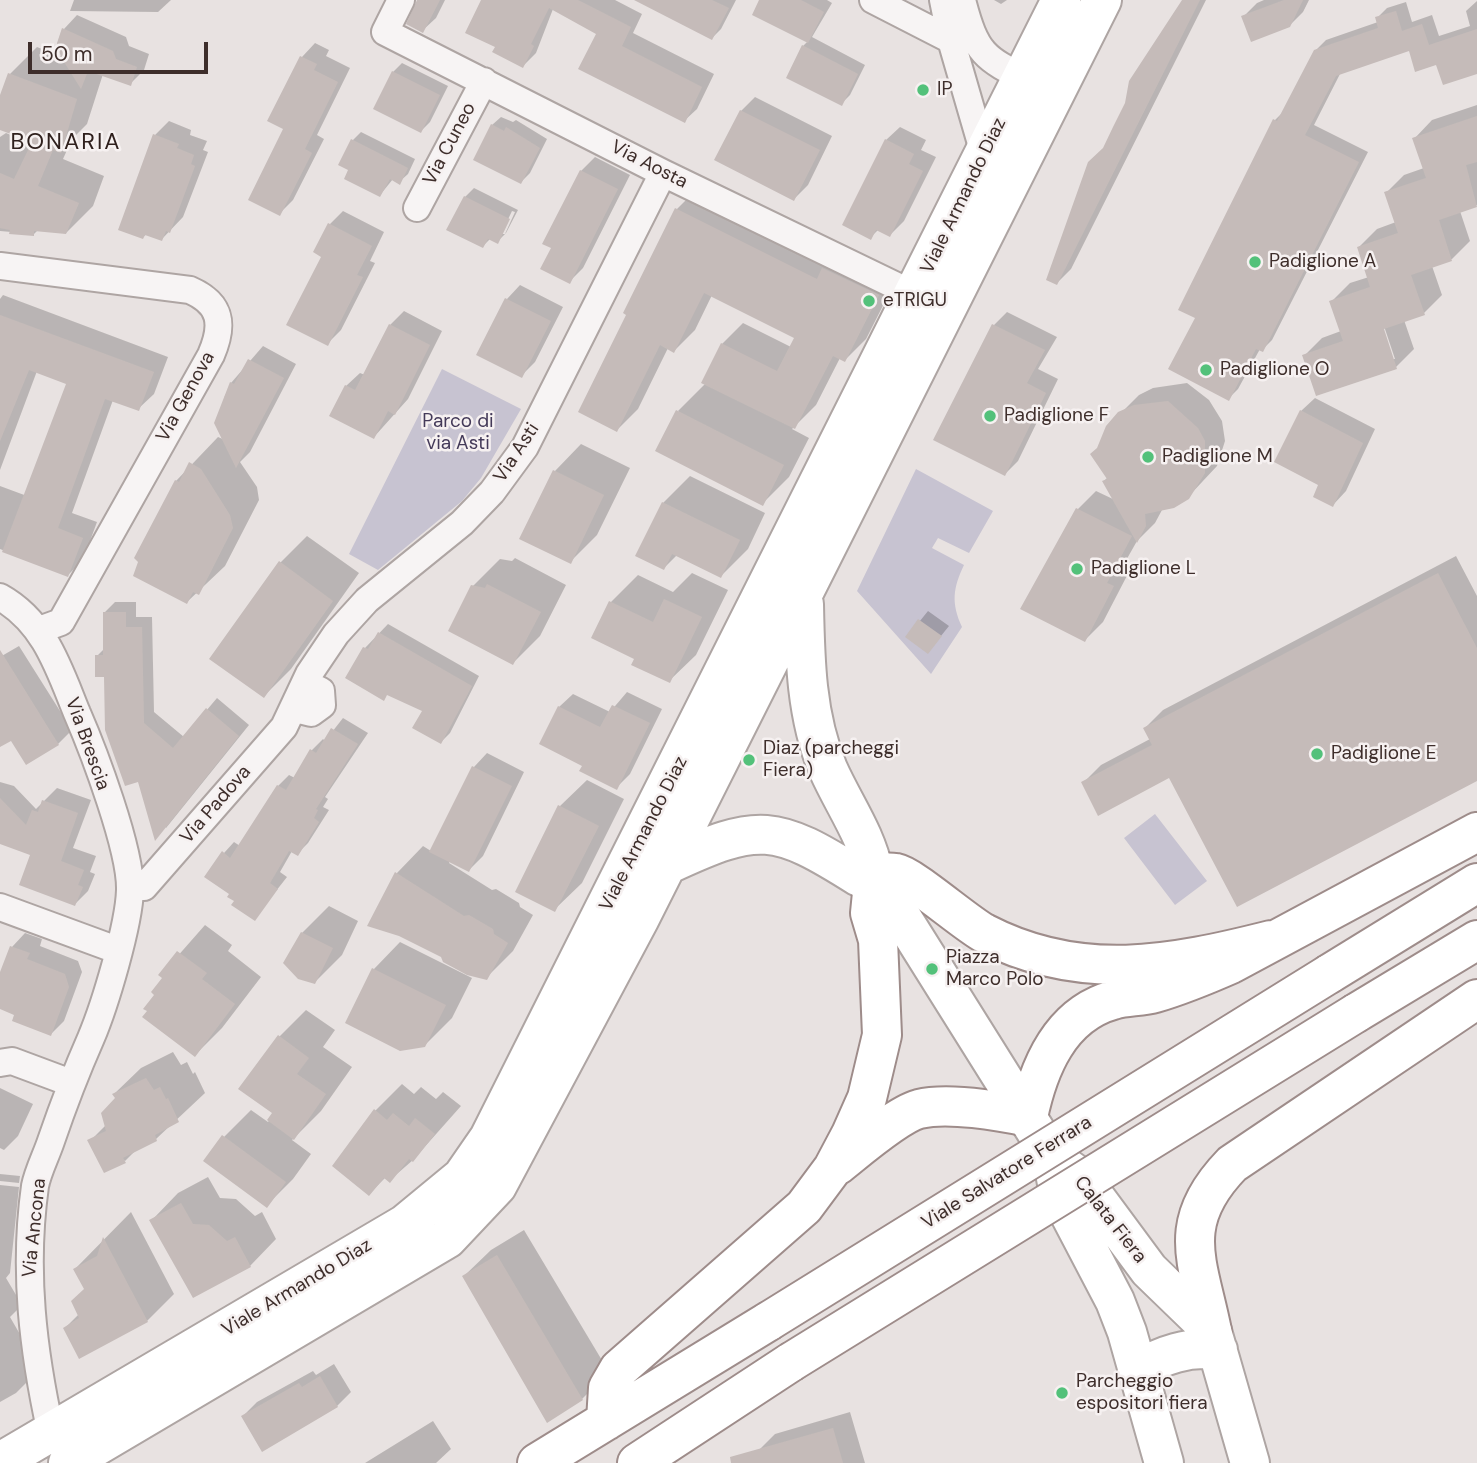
<!DOCTYPE html>
<style>
body{margin:0}
#map{position:relative;width:1477px;height:1463px;overflow:hidden;background:#e8e2e1;font-family:"DM Sans",sans-serif}
canvas{display:block}
.scale{position:absolute;left:28px;top:42px;width:180px;height:32px;box-sizing:border-box;border:4px solid #3e2e2b;border-top:0;padding-left:9px;font-size:21px;line-height:24px;white-space:nowrap;color:#3e2e2b;-webkit-text-stroke:5px #f6f1f1;paint-order:stroke}
</style>
<div id="map">
<canvas width="1477" height="1463"></canvas>
<div class="scale">50 m</div>
</div>
<script>
const g = document.querySelector('canvas').getContext('2d');
g.lineJoin = 'round';
function fillPath(path, color) { g.fillStyle = color; g.fill(path, 'evenodd'); }
function strokePath(path, color, width, dash) { g.strokeStyle = color; g.lineWidth = width; g.lineCap = dash ? 'butt' : 'round'; g.setLineDash(dash || []); g.stroke(path); }
function drawText(font, color, halo, rows, align = 'center') {
  g.font = font + ' "DM Sans",sans-serif'; g.lineWidth = 5; g.setLineDash([]); g.textBaseline = 'middle'; g.strokeStyle = halo; g.fillStyle = color; for (const [text, x, y, turn = 0] of rows) {
    g.save(); g.translate(x, y); g.rotate((+turn || 0) * Math.PI / 180); g.textAlign = isNaN(turn) ? turn : align; if (halo) g.strokeText(text, 0, 0); g.fillText(text, 0, 0); g.restore();
  }
}
const green = new Path2D(`
 M442 369 521 409 481 478 462 501 378 570 349 554Z
 M916 469 993 511 969 553 938 538 932 548 964 565C953 588 951 603 962 627L931 674 857 591Z
 M1155 814 1207 881 1175 905 1124 838Z`);
const shadow = new Path2D(`
 M74 0H171L158 12 70 11Z
 M419 0H445L436 18 423 30Z
 M483 0H615L642 14 633 33 714 74 697 109 684 121 598 33 553 9 536 53 523 66 497 46Z
 M664 0H736L721 29 712 38Z
 M761 0H827L832 3 812 37 865 65 850 95 841 104 803 46 808 41Z
 M994 0H1007L1001 4Z
 M1185 0H1206L1071 269 1057 283 1104 148Z
 M1264 0H1309L1303 12 1289 26 1243 17 1257 3Z
 M1477 1V72L1437 63 1410 49 1341 72 1314 125 1368 152 1272 340 1262 350 1260 349 1238 389 1228 399 1197 318 1275 120 1285 110 1315 51 1326 40 1378 22 1377 18 1387 8 1406 2 1412 22 1432 15 1439 36 1470 26 1466 11Z
 M77 15 126 37 129 46 149 54 144 70 130 84 103 74 87 124 72 139 63 159 104 176 93 206 66 233 38 230 34 234 0 231V137L6 133 33 144 35 141 0 128V100L10 74 37 47 62 57 64 29Z
 M315 43 329 50 326 56 350 68 317 135 324 139 293 200 280 213 286 129 302 57Z
 M402 63 448 86 430 122 421 131 393 72Z
 M755 97 832 136 808 185 794 199 741 111Z
 M1477 105V205L1460 211 1470 241 1452 259 1432 266 1442 295 1424 313 1404 320 1414 349 1396 367 1304 356 1322 338 1341 331 1331 302 1350 283 1369 277 1359 247 1377 229 1396 222 1386 193 1404 175 1424 168 1414 139 1432 120ZM1382 320 1395 359H1392L1379 321Z
 M501 117 513 122 516 120 547 139 530 173 521 182 492 125Z
 M169 121 191 130 190 135 207 141 203 150 208 152 183 217 162 239 147 234 143 237 155 135Z
 M900 127 926 140 921 150 936 157 904 221 890 235 879 229 871 237 886 140Z
 M361 132 415 159 408 174 399 182 393 179 380 195 350 170 353 140Z
 M595 157 630 175 583 268 569 282 581 171Z
 M474 188 518 210 506 233 497 242 490 239 483 246 465 197ZM512 211 515 212 505 234H501Z
 M698 188 899 274 866 339 845 360 840 358 816 405 792 429 809 438 789 477 763 503 678 411 706 383 722 344 743 323 791 347 796 337 712 295 695 330 674 351 668 348 638 409 617 430 677 209Z
 M343 211 384 232 370 261 375 263 341 330 327 344 324 256 330 224Z
 M520 285 563 307 535 362 521 376 479 355 507 299Z
 M3 295 168 357 154 394 138 409 113 400 72 513 97 522 83 560 68 575 0 549V486L27 496 68 383 37 371 0 470V299Z
 M404 311 442 331 408 399 374 437 346 386 360 373 365 375 390 325Z
 M1007 312 1057 337 1038 369 1058 379 1018 461 1005 474 994 325Z
 M263 346 296 364 250 452 240 462 257 487 259 500 225 566 187 602 176 481 218 437 225 440 227 400 224 398 231 383Z
 M1187 383 1209 400 1222 421 1225 441 1217 466 1188 497 1162 510 1155 523 1137 541 1124 564 1131 568 1103 622 1085 640 1022 608 1078 509 1096 491 1115 500 1104 481 1108 477 1100 447 1120 414 1139 395 1153 388Z
 M1315 398 1375 429 1346 491 1333 505 1321 484 1301 411Z
 M581 444 630 468 597 535 570 562 555 471Z
 M690 476 765 513 748 549 721 576 678 554 664 568 663 503Z
 M307 536 359 573 291 669 264 696 280 563Z
 M1456 556 1477 596V779L1170 776 1083 783 1101 765 1150 739 1145 728 1163 710Z
 M515 558 566 585 540 636 513 663 473 586 500 559 512 561Z
 M692 573 728 590 696 655 669 681 636 658 593 637 611 602 638 575 673 592Z
 M115 602H136V617H152L154 712 184 737 217 698 249 725 166 828 97 656 105 648 104 613Z
 M928 611 949 626 928 652 907 637Z
 M388 624 479 676 450 733 441 742 424 711 365 648Z
 M19 646 72 730 58 744 12 738 0 745V657Z
 M627 692 662 709 630 774 616 788 585 765 559 707 573 694 610 712Z
 M343 718 368 733 325 797 328 799 323 807 329 810 308 843 297 854 292 851 280 872 287 877 254 919 236 901 224 853 234 842 240 846 278 786 289 775 295 778 312 750 323 739 325 741Z
 M487 753 524 772 483 856 469 870 450 861 449 863 492 890 496 889 519 903 520 907 533 915 513 951 486 978 400 935 369 925 397 873 423 846 431 851 474 767Z
 M587 780 624 799 582 883 555 909 560 806Z
 M0 782 14 786 36 809 57 788 91 800 73 848 96 856 90 872 95 874 88 891 75 904 32 854 0 843Z
 M329 906 358 921 342 955 315 982 302 933Z
 M205 925 232 945 228 951 261 977 222 1028 195 1055 156 994 164 977 161 975Z
 M25 933 42 939 40 946 78 961 82 972 64 1021 51 1034 0 1007V977L12 947Z
 M400 942 472 978 452 1018 425 1045 347 1022 374 969Z
 M306 1010 335 1030 323 1047 352 1067 321 1111 292 1140 311 1154 293 1179 266 1206 224 1137 251 1110 268 1122 275 1113 279 1037Z
 M173 1052 181 1065 187 1062 193 1074 195 1072 205 1093 156 1139 136 1150 125 1161 90 1141 106 1125 117 1098 114 1094 141 1068Z
 M402 1084 414 1094 421 1087 436 1099 443 1092 461 1106 413 1160 390 1180 386 1177 369 1194 375 1111Z
 M0 1088 33 1104 18 1136 4 1150 0 1148Z
 M0 1174 20 1176 19 1183 0 1181Z
 M208 1177 220 1198 236 1199 255 1216 262 1212 276 1239 250 1266 152 1220 178 1193Z
 M0 1185 19 1187 10 1273 6 1278 22 1305 10 1317 40 1369 16 1393 0 1402Z
 M131 1212 174 1294 147 1321 65 1328 79 1314 86 1289 75 1269Z
 M524 1230 609 1372 582 1399 464 1276 491 1250Z
 M334 1364 351 1392 337 1406 243 1416 257 1402 313 1371 316 1375Z
 M850 1412 865 1463H761L758 1451 775 1434Z
 M433 1421 451 1449 436 1463H365Z`);
const building = new Path2D(`
 M417 0H440L423 33 406 24Z
 M481 0H578L631 27 622 46 702 87 685 123 578 69 596 34 549 8 531 44 534 46 523 68 492 52 495 47 465 33Z
 M634 0H712L729 8 712 40Z
 M759 0H801L824 12 808 43 752 15Z
 M1182 0H1200L1057 285 1046 280 1088 162 1103 148 1113 127 1125 103 1129 81Z
 M1284 0H1303L1290 27 1251 42 1241 16Z
 M1396 11 1402 31 1422 24 1429 45 1477 29V74L1443 85 1436 65 1415 72 1409 51 1336 76 1305 135 1359 162 1263 352 1256 349 1229 401 1168 369 1195 318 1178 310 1273 119 1277 121 1314 50 1378 28 1375 17Z
 M62 28 113 51 116 59 137 67 131 86 88 71 81 89 61 57 57 43Z
 M802 45 858 74 842 106 786 78Z
 M300 56 317 64 314 70 338 82 305 149 312 153 280 216 248 200 283 129 267 121Z
 M392 71 440 95 421 133 373 109Z
 M8 73 77 99 61 153 53 150 38 186 79 203 66 234 34 231V236L9 234 10 230 0 228V173L14 179 32 142 0 130V95Z
 M740 110 820 150 794 201 714 160Z
 M1477 116V162L1466 165 1477 207 1439 220 1452 261 1411 275 1425 315 1384 329 1397 369 1316 396 1302 355 1343 341 1329 301 1370 287 1357 247 1398 233 1384 192 1426 178 1412 138Z
 M491 124 504 131 506 127 540 148 521 184 473 160Z
 M153 134 179 144 177 148 194 155 191 164 195 166 170 233 166 231 162 241 145 235 143 239 118 230Z
 M351 139 408 168 400 185 390 179 380 197 344 179 348 170 338 165Z
 M885 139 914 154 909 164 923 171 890 237 876 230 871 240 842 225Z
 M580 170 618 189 570 284 540 269 551 248 542 244Z
 M464 196 510 219 498 244 488 239 483 248 446 230Z
 M675 208 817 279 822 268 879 295 845 362 833 356 795 429 701 383 721 343 777 371 794 338 704 293 674 353 660 345 617 432 578 412 626 315 623 313Z
 M328 223 372 246 357 275 363 277 328 346 286 325 321 257 313 252Z
 M505 298 551 321 522 378 476 355Z
 M0 315 154 372 139 411 105 399 58 528 83 538 68 577 2 552 66 384 29 370 0 441Z
 M389 324 430 345 395 415 388 411 374 439 329 416 345 385 355 390Z
 M992 324 1045 350 1027 383 1046 393 1005 476 933 440Z
 M248 359 284 378 236 468 214 423 230 382 234 384Z
 M1168 401 1198 428 1205 441V473L1189 499 1174 508 1145 514 1146 526 1137 543 1102 481 1107 479 1090 454 1097 448 1106 426 1118 412 1134 405Z
 M676 410 784 465 763 506 655 451Z
 M1300 410 1363 443 1333 507 1313 497 1318 485 1274 462Z
 M189 462 201 469 230 515 233 528 199 595 193 592 187 604 133 576 138 562 134 558 175 480 179 482Z
 M553 470 604 495 571 564 519 539Z
 M662 502 740 540 721 578 672 554 664 570 635 556Z
 M1076 508 1132 536 1107 583 1114 586 1085 642 1020 609Z
 M279 561 333 601 264 698 209 659Z
 M1438 573 1477 648V781L1237 907 1169 778 1098 816 1081 782 1152 745 1143 728Z
 M487 584 541 612 513 665 448 631 471 585 485 588Z
 M664 599 702 617 670 683 631 665 634 659 591 638 609 601 653 622Z
 M103 612H126V627H142L144 723 173 748 206 708 239 736 155 841 138 782 125 786 105 730 104 677H95V655H103Z
 M918 619 942 636 928 654 905 637Z
 M378 632 472 686 441 744 412 728 422 711 387 695 384 701 345 678 363 647 368 649Z
 M0 650 59 745 26 765 11 741 0 747Z
 M612 705 650 723 617 790 579 771 582 766 539 744 558 706 600 727Z
 M331 728 358 744 316 809 318 810 314 818 319 822 298 856 289 851 270 883 278 889 255 921 231 905 234 901 227 897 229 894 204 877 222 851 230 858 277 785 286 790 310 749 316 753Z
 M472 766 512 786 469 872 429 852Z
 M0 798 26 825 32 810 38 812 42 800 78 813 61 861 84 870 78 885 83 887 75 906 19 885 30 855 0 844Z
 M558 805 599 826 555 912 515 892Z
 M395 872 464 916 469 915 493 929 494 934 508 943 487 980 467 975 443 962 441 957 399 936 367 926Z
 M301 932 333 948 315 984 298 979 283 963Z
 M10 946 30 953 27 959 65 974 69 987 51 1036 12 1021 14 1015 0 1009V972Z
 M177 951 207 973 202 979 235 1004 195 1057 142 1017 147 1011 143 1009 154 995 151 992 162 978 158 975Z
 M372 968 446 1005 425 1047 400 1051 345 1023Z
 M278 1035 309 1058 297 1074 326 1094 294 1140 267 1120 272 1113 238 1089Z
 M146 1078 154 1090 160 1087 166 1099 168 1098 179 1122 155 1135 157 1141 123 1158 126 1163 104 1173 87 1140 106 1131 101 1113 115 1098 112 1094Z
 M374 1109 387 1120 393 1113 409 1126 415 1118 435 1134 413 1162 409 1159 390 1183 384 1178 369 1196 332 1166Z
 M222 1135 286 1182 267 1208 203 1161Z
 M181 1203 193 1224 209 1225 227 1241 235 1237 251 1267 193 1298 149 1220Z
 M103 1237 148 1322 79 1359 63 1328 79 1318 71 1301 84 1289 73 1269 97 1256Z
 M497 1255 583 1400 547 1423 462 1276Z
 M320 1376 338 1407 262 1452 241 1416 299 1383 302 1387Z
 M833 1428 843 1463H731L730 1457Z`);
const street = new Path2D(`
 M401 0 385 32 663 173 915 295
 M873 0 951 40
 M943 0 951 40 980 140 988 147
 M962 0C977 58 986 59 1037 84
 M417 208 484 81
 M0 266 190 290C222 304 224 325 211 355L61 622 39 630
 M0 597C45 622 59 669 77 713 94 752 131 850 130 890 129 925 105 1005 91 1038 76 1072 63 1106 51 1141 46 1156 38 1171 35 1186 23 1271 33 1351 51 1433
 M295 709 311 713 322 705 321 691 305 683
 M130 887H144L284 727 309 674 336 634 367 600 462 523 492 492 525 447 663 173
 M0 907 117 950
 M0 1063 12 1061 71 1083`);
const secondary = new Path2D(`
 M804 604C805 660 806 716 828 769 844 805 866 834 874 873L1052 1157 1059 1194 1115 1301 1127 1332 1164 1463
 M669 864C759 822 775 824 859 877L874 873
 M1056 1160 1081 1178 1149 1270 1212 1331 1250 1463
 M1137 1370C1163 1355 1188 1346 1218 1350
 M0 1462 405 1224 462 1177 489 1138 1061 0
 M68 1463 447 1239 497 1186 640 918 1102 0`);
const highway = new Path2D(`
 M1329 974 1477 883
 M1356 1013 1477 940
 M838 1165C857 1150 897 1115 919 1109 948 1102 1000 1111 1028 1117 1038 1069 1059 1015 1113 1000 1126 996 1141 997 1155 993 1182 985 1206 975 1231 964L1477 832
 M1212 1331C1198 1261 1174 1224 1232 1164L1477 999
 M606 1421 608 1388 619 1369 804 1207 833 1168 851 1134 867 1098 882 1035 878 940 870 913 874 873C881 873 889 872 896 873 912 876 964 922 984 933 1080 983 1172 965 1271 940
 M537 1463 769 1321
 M637 1463 791 1362`);
const highwayBridge = new Path2D(`
 M769 1321 1329 974
 M791 1362 1356 1013`);
const markers = [
 [923,90,7,"#53c17a"],
 [1255,262,7,"#53c17a"],
 [869,301,7,"#53c17a"],
 [1206,370,7,"#53c17a"],
 [990,416,7,"#53c17a"],
 [1148,457,7,"#53c17a"],
 [1077,569,7,"#53c17a"],
 [1317,754,7,"#53c17a"],
 [749,760,7,"#53c17a"],
 [932,969,7,"#53c17a"],
 [1062,1393,7,"#53c17a"]
];
const poiNames = [
 ["IP",937,90],
 ["Padiglione A",1269,262],
 ["eTRIGU",883,301],
 ["Padiglione O",1220,370],
 ["Padiglione F",1004,416],
 ["Padiglione M",1162,457],
 ["Padiglione L",1091,569],
 ["Diaz (parcheggi",763,749],
 ["Fiera)",763,771],
 ["Padiglione E",1331,754],
 ["Piazza",946,958],
 ["Marco Polo",946,980],
 ["Parcheggio",1076,1382],
 ["espositori fiera",1076,1404]
];
const streetNames = [
 ["Via Cuneo",450,144,-62],
 ["Via Aosta",649,165,27],
 ["Viale Armando Diaz",964,196,-64],
 ["Via Genova",186,397,-61],
 ["Via Asti",517,453,-57],
 ["Via Brescia",87,744,70],
 ["Via Padova",216,805,-49],
 ["Viale Armando Diaz",644,834,-63],
 ["Viale Salvatore Ferrara",1007,1173,-32],
 ["Calata Fiera",1110,1220,52],
 ["Via Ancona",35,1228,-84],
 ["Viale Armando Diaz",297,1288,-31]
];
const parkNames = [
 ["Parco di",458,422],
 ["via Asti",458,444]
];
const quarterNames = [
 ["BONARIA",66,143]
];
fillPath(green, '#c7c3d1');
fillPath(shadow, '#0003');
fillPath(building, '#c5bbb9');
strokePath(street, '#aea5a3', 30);
strokePath(secondary, '#aea5a3', 42);
strokePath(highway, '#9e8c8a', 42);
strokePath(street, '#f7f4f4', 26);
strokePath(secondary, '#fff', 38);
strokePath(highway, '#fff', 38);
strokePath(highwayBridge, '#9e8c8a', 42, []);
strokePath(highwayBridge, '#fff', 38);
for (const [x, y, r, color] of markers) { const dot = new Path2D(); dot.arc(x, y, r, 0, 2 * Math.PI); g.fillStyle = color; g.fill(dot); strokePath(dot, '#f6f1f1', 2.5); }
drawText('19px', '#3e2e2b', '#f6f1f1', poiNames, 'left');
drawText('19px', '#3e2e2b', '#f6f1f1', streetNames);
drawText('19px', '#443a59', '#f6f1f1', parkNames);
g.letterSpacing = '2px';
drawText('23px', '#2f201d', '#f6f1f1', quarterNames);
g.letterSpacing = '0px';
</script>
